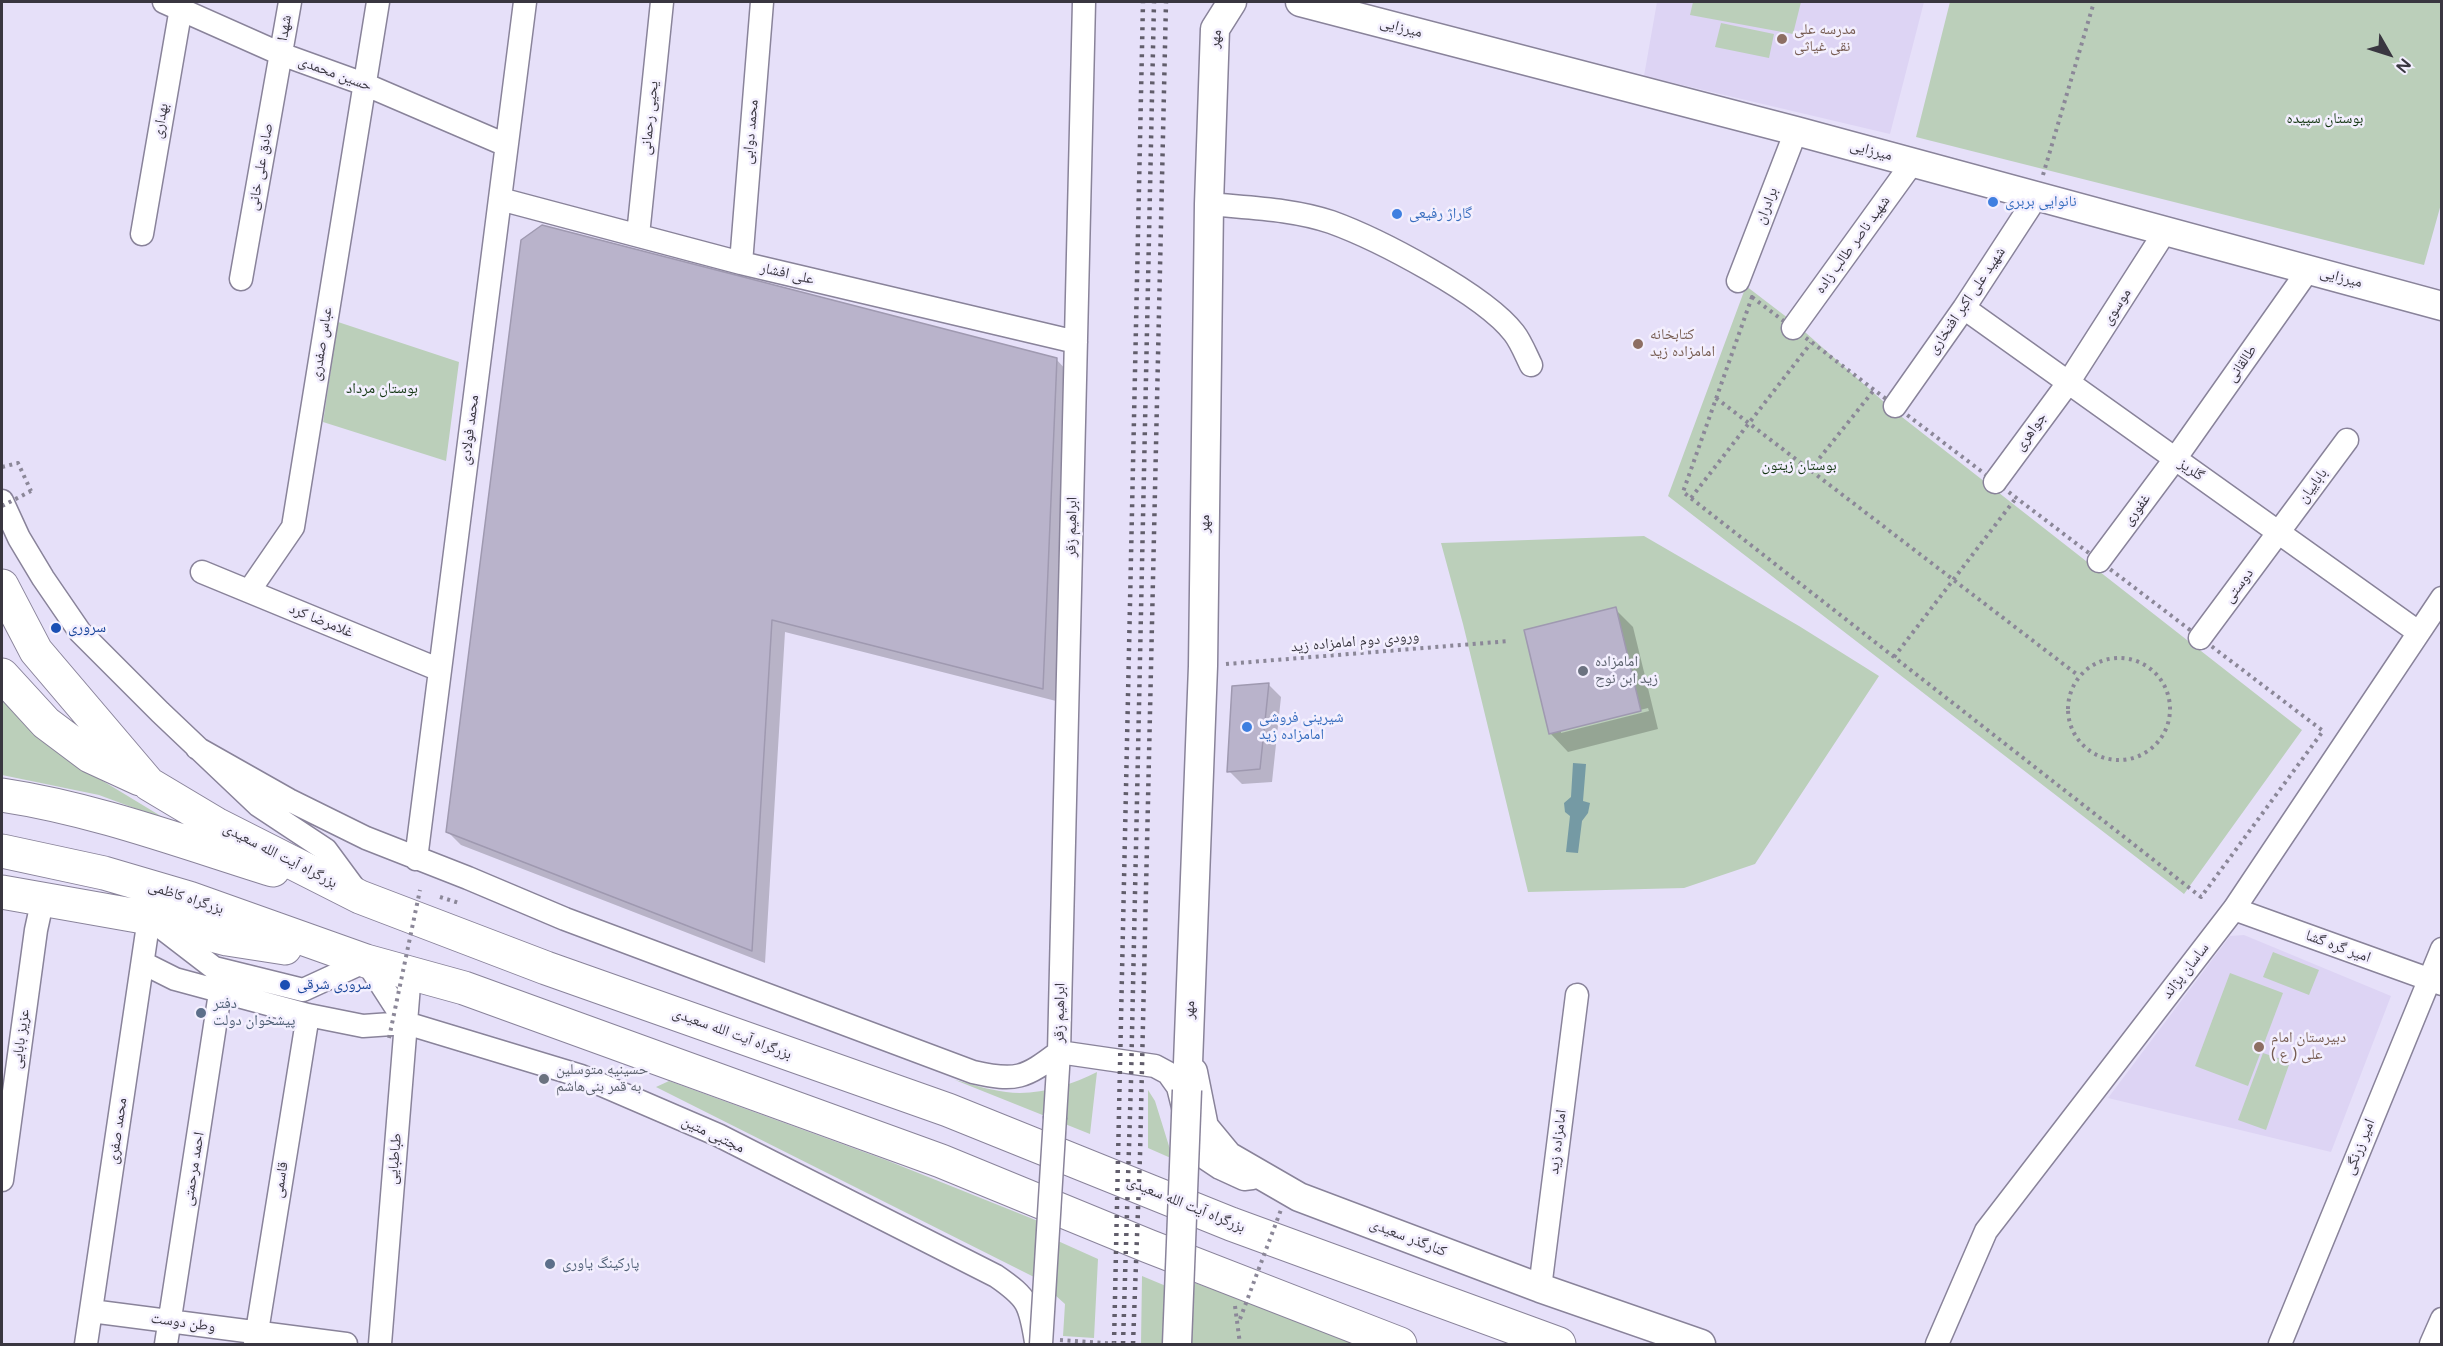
<!DOCTYPE html>
<meta charset="utf-8">
<style>
body{margin:0}
#map{position:relative;width:2443px;height:1346px;overflow:hidden;background:#e6e0f9;font-family:"Varela Round",sans-serif}
canvas{display:block}
.frame{position:absolute;inset:0;border:3px solid #393640;pointer-events:none}
.north{position:absolute;left:2359px;top:24px;width:60px;height:60px;-webkit-text-stroke:4px #f3effe;paint-order:stroke;rotate:129deg;font-size:16px;font-weight:700;line-height:24px;text-align:center;color:#393640}
.north::after{content:'';display:block;margin:auto;width:21px;height:27px;background:#393640;clip-path:polygon(50% 0,100% 100%,50% 72%,0 100%)}
</style>
<div id="map">
<canvas width="2443" height="1346"></canvas>
<div class="frame"></div>
<div class="north">N</div>
</div>
<script>
const g = document.querySelector('canvas').getContext('2d');
g.lineJoin = 'round';
function fillPath(path, color) { g.fillStyle = color; g.fill(path, 'evenodd'); }
function strokePath(path, color, width, dash) { g.strokeStyle = color; g.lineWidth = width; g.lineCap = dash ? 'butt' : 'round'; g.setLineDash(dash || []); g.stroke(path); }
function drawText(font, color, halo, rows, align = 'center') {
  g.font = font + ' "Varela Round","Noto Naskh Arabic",sans-serif'; g.lineWidth = 5; g.setLineDash([]); g.textBaseline = 'middle'; g.strokeStyle = halo; g.fillStyle = color; for (const [text, x, y, turn = 0] of rows) {
    g.save(); g.translate(x, y); g.rotate((+turn || 0) * Math.PI / 180); g.textAlign = isNaN(turn) ? turn : align; if (halo) g.strokeText(text, 0, 0); g.fillText(text, 0, 0); g.restore();
  }
}
const built = new Path2D(`
 M1657 2H1924L1890 134 1644 76Z
 M2244 935 2391 996 2331 1152 2108 1098 2230 936Z`);
const green = new Path2D(`
 M1693 2H1801L1793 34 1690 15Z
 M1950 2H2441V204L2424 265 1916 137Z
 M1721 23 1774 34 1769 58 1715 47Z
 M1746 286 1797 325 1893 410 2302 730 2184 894 1668 496Z
 M338 322 459 362 446 461 323 422Z
 M1644 536 1799 626 1879 676 1755 864 1684 888 1528 892 1463 624 1441 543Z
 M2 699 44 738 98 778 169 821 99 795 2 775Z
 M2273 952 2319 970 2309 995 2263 977Z
 M2230 973 2283 993 2248 1086 2195 1066Z
 M2263 1053 2290 1062 2266 1130 2238 1120Z
 M1097 1072 1090 1134 955 1080C971 1084 989 1090 1006 1092 1036 1096 1070 1086 1097 1072Z
 M669 1081 886 1160 1053 1227 1049 1237 1098 1259 1094 1338 1063 1336 1065 1304 1036 1278 656 1087Z
 M1148 1090 1155 1101 1173 1159 1148 1148Z
 M1142 1276 1190 1296 1195 1283 1362 1344H1141Z`);
const water = new Path2D(`
 M1573 763 1586 764 1583 801 1590 803 1588 813 1582 821 1578 853 1566 852 1570 816 1565 812 1564 803 1571 797Z`);
const shadow = new Path2D(`
 M1056 359 1069 373 1056 701 785 632 765 963 461 845 448 832Z
 M1615 609 1633 627 1658 729 1568 752 1551 734 1526 631ZM1648 708 1649 711 1561 733V730Z
 M1268 684 1281 697 1272 782 1242 784 1229 771Z`);
const building = new Path2D(`
 M542 225 1057 358 1043 689 772 620 752 951 446 832 521 240Z
 M1616 607 1641 711 1549 734 1524 630Z
 M1269 683 1260 769 1227 772 1232 686Z`);
const path = new Path2D(`
 M2043 175 2094 2
 M1752 297 2323 731 2201 897 1683 492Z
 M1716 398 2079 676
 M2 467 18 463 31 491
 M1810 470 1874 390
 M1691 498 1811 343
 M1894 657 2016 498
 M2068 709a51 51 0 1 1 102 0a51 51 0 1 1-102 0Z
 M1226 664 1510 641
 M440 897 459 903
 M1235 1306 1240 1344`);
const minor = new Path2D(`
 M164 2 281 54 364 84 506 145
 M500 199 741 263 1076 342
 M1209 204C1249 208 1293 209 1331 222 1378 239 1484 294 1514 333 1521 342 1526 355 1531 365
 M142 234 182 2
 M638 235 662 2
 M741 263 762 2
 M241 279 290 2
 M1738 281 1796 131
 M1964 308 2418 632
 M1793 328 1913 162
 M1895 406 1964 308 2037 196
 M1995 482 2068 383 2166 230
 M2 501 19 538 43 578 80 632 160 712 258 805 326 850 357 892
 M2099 561 2175 459 2309 269
 M202 572 440 670
 M249 591 293 527 378 2
 M2200 638 2347 440
 M197 748 289 800 366 838 468 878 565 919 973 1072C1016 1082 1025 1078 1059 1052L1155 1066 1168 1073 1178 1087 1187 1123 1202 1156 1220 1168 1244 1179 1252 1178
 M416 859 525 2
 M2234 909 2442 984
 M143 963 175 979 308 1015 363 1026 406 1023
 M1055 1117 1059 1052 1084 2
 M2 1180 36 930 43 898
 M1540 1288 1577 995
 M91 1311 346 1344
 M86 1344 149 918 214 968 303 990 366 961 406 1023 581 1076 718 1135 996 1276C1028 1298 1030 1304 1036 1342
 M166 1344 220 993
 M255 1344 308 1015
 M380 1344 410 973
 M1937 1344 1986 1231 2234 909 2442 598
 M2280 1344 2442 949
 M2431 1344 2442 1319`);
const major = new Path2D(`
 M1300 2 1796 131 2442 306
 M1193 1072 1204 1127 1228 1156 1299 1197 1540 1288 1701 1344
 M1187 1090 1203 666 1209 204 1215 29 1232 2`);
const highway = new Path2D(`
 M2 586 36 651 149 784 216 824 360 897 546 968 948 1110 1231 1224 1559 1344
 M2 675 46 723 90 756 140 779
 M2 795C95 809 183 842 273 870
 M2 851 104 873 189 898 366 961 464 988 941 1161 1148 1246 1400 1344
 M2 892 149 918 227 939 285 948`);
const rail = new Path2D(`
 M1114 1344 1143 2
 M1123 1344 1131 1081 1154 2
 M1133 1344 1140 1156 1166 2`);
const pathBridge = new Path2D(`
 M2 506 31 491
 M389 1038 420 890
 M1240 1319 1282 1207
 M1060 1340 1119 1344`);
const minorBridge = new Path2D(`
 M1041 1344 1055 1117`);
const majorBridge = new Path2D(`
 M1177 1344 1187 1090`);
const markers = [
 [1782,39,6,"#8d6e63"],
 [1993,202,6,"#3f7fe0"],
 [1397,214,6,"#3f7fe0"],
 [1638,344,6,"#8d6e63"],
 [56,628,6,"#1a4fb4"],
 [1583,671,6,"#6b7280"],
 [1247,727,6,"#3f7fe0"],
 [285,985,6,"#1a4fb4"],
 [201,1013,6,"#5c6f8a"],
 [2259,1047,6,"#8d6e63"],
 [544,1079,6,"#6b7280"],
 [550,1264,6,"#5c6f8a"]
];
const streetNames = [
 ["شهدا",285,28,-81],
 ["میرزایی",1401,28,15],
 ["مهر",1216,39,-82],
 ["حسین محمدی",335,74,20],
 ["یحیی رحمانی",650,118,-84],
 ["بهداری",161,121,-80],
 ["محمد دوابی",751,132,-85],
 ["میرزایی",1871,151,15],
 ["صادق علی خانی",261,167,-80],
 ["برادران",1767,206,-69],
 ["شهید ناصر طالب زاده",1853,245,-54],
 ["علی افشار",787,274,13],
 ["میرزایی",2341,278,15],
 ["شهید علی اکبر افتخاری",1967,301,-56],
 ["موسوی",2117,307,-57],
 ["عباس صفدری",322,344,-81],
 ["طالقانی",2242,364,-55],
 ["محمد فولادی",470,430,-83],
 ["جواهری",2031,432,-54],
 ["گلریز",2191,470,35],
 ["باباییان",2313,486,-54],
 ["غفوری",2137,510,-53],
 ["مهر",1205,524,-89],
 ["ابراهیم زقر",1072,527,-89],
 ["دوستی",2239,586,-53],
 ["غلامرضا کرد",321,621,22],
 ["ورودی دوم امامزاده زید",1355,642,-5],
 ["بزرگراه آیت الله سعیدی",280,856,27],
 ["بزرگراه کاظمی",186,898,18],
 ["امیر گره گشا",2338,947,20],
 ["ساسان پژاند",2186,971,-52],
 ["مهر",1190,1010,-88],
 ["ابراهیم زقر",1060,1013,-89],
 ["بزرگراه آیت الله سعیدی",732,1034,20],
 ["عزیز بابایی",21,1039,-82],
 ["محمد صفری",118,1131,-82],
 ["مجتبی متین",713,1135,25],
 ["امامزاده زید",1558,1142,-83],
 ["امیر زرنگی",2360,1147,-68],
 ["طباطبایی",395,1159,-85],
 ["احمد مرحمتی",194,1169,-81],
 ["قاسمی",281,1180,-81],
 ["بزرگراه آیت الله سعیدی",1186,1205,22],
 ["کنارگذر سعیدی",1408,1238,21],
 ["وطن دوست",183,1323,8]
];
const educationNames = [
 ["مدرسه علی",1794,30],
 ["نقی غیاثی",1794,47],
 ["کتابخانه",1650,335],
 ["امامزاده زید",1650,352],
 ["دبیرستان امام",2271,1038],
 ["علی ( ع )",2271,1055]
];
const parkNames = [
 ["بوستان سپیده",2325,119],
 ["بوستان مرداد",382,389],
 ["بوستان زیتون",1799,466]
];
const shopNames = [
 ["نانوایی بربری",2005,202],
 ["گاراژ رفیعی",1409,214],
 ["شیرینی فروشی",1259,718],
 ["امامزاده زید",1259,735]
];
const transitNames = [
 ["سروری",68,628],
 ["سروری شرقی",297,985]
];
const worshipNames = [
 ["امامزاده",1595,662],
 ["زید ابن نوح",1595,679],
 ["حسینیه متوسلین",556,1070],
 ["به قمر بنی‌هاشم",556,1087]
];
const serviceNames = [
 ["دفتر",213,1004],
 ["پیشخوان دولت",213,1021],
 ["پارکینگ یاوری",562,1264]
];
fillPath(built, '#ddd4f4');
fillPath(green, '#bbcfba');
fillPath(water, '#759aa4');
fillPath(shadow, '#0003');
fillPath(building, '#b9b3cb');
strokePath(building, '#9f99b0', 1.5);
strokePath(minor, '#89839a', 25);
strokePath(major, '#89839a', 31);
strokePath(highway, '#89839a', 35);
strokePath(path, '#8b8798', 4, [3, 4.5]);
strokePath(minor, '#fff', 22);
strokePath(major, '#fff', 28);
strokePath(highway, '#fff', 33);
strokePath(rail, '#615d6b', 4.5, [3, 6]);
strokePath(minorBridge, '#89839a', 25, []);
strokePath(majorBridge, '#89839a', 31, []);
strokePath(pathBridge, '#8b8798', 4, [3, 4.5]);
strokePath(minorBridge, '#fff', 22);
strokePath(majorBridge, '#fff', 28);
for (const [x, y, r, color] of markers) { const dot = new Path2D(); dot.arc(x, y, r, 0, 2 * Math.PI); g.fillStyle = color; g.fill(dot); strokePath(dot, '#f3effe', 2); }
drawText('15px', '#393640', '#f3effe', streetNames);
drawText('15px', '#785e54', '#f3effe', educationNames, 'left');
drawText('15px', '#133612', '#f3effe', parkNames);
drawText('15px', '#366cbe', '#f3effe', shopNames, 'left');
drawText('15px', '#164399', '#f3effe', transitNames, 'left');
drawText('15px', '#5b616d', '#f3effe', worshipNames, 'left');
drawText('15px', '#4e5e75', '#f3effe', serviceNames, 'left');
</script>
